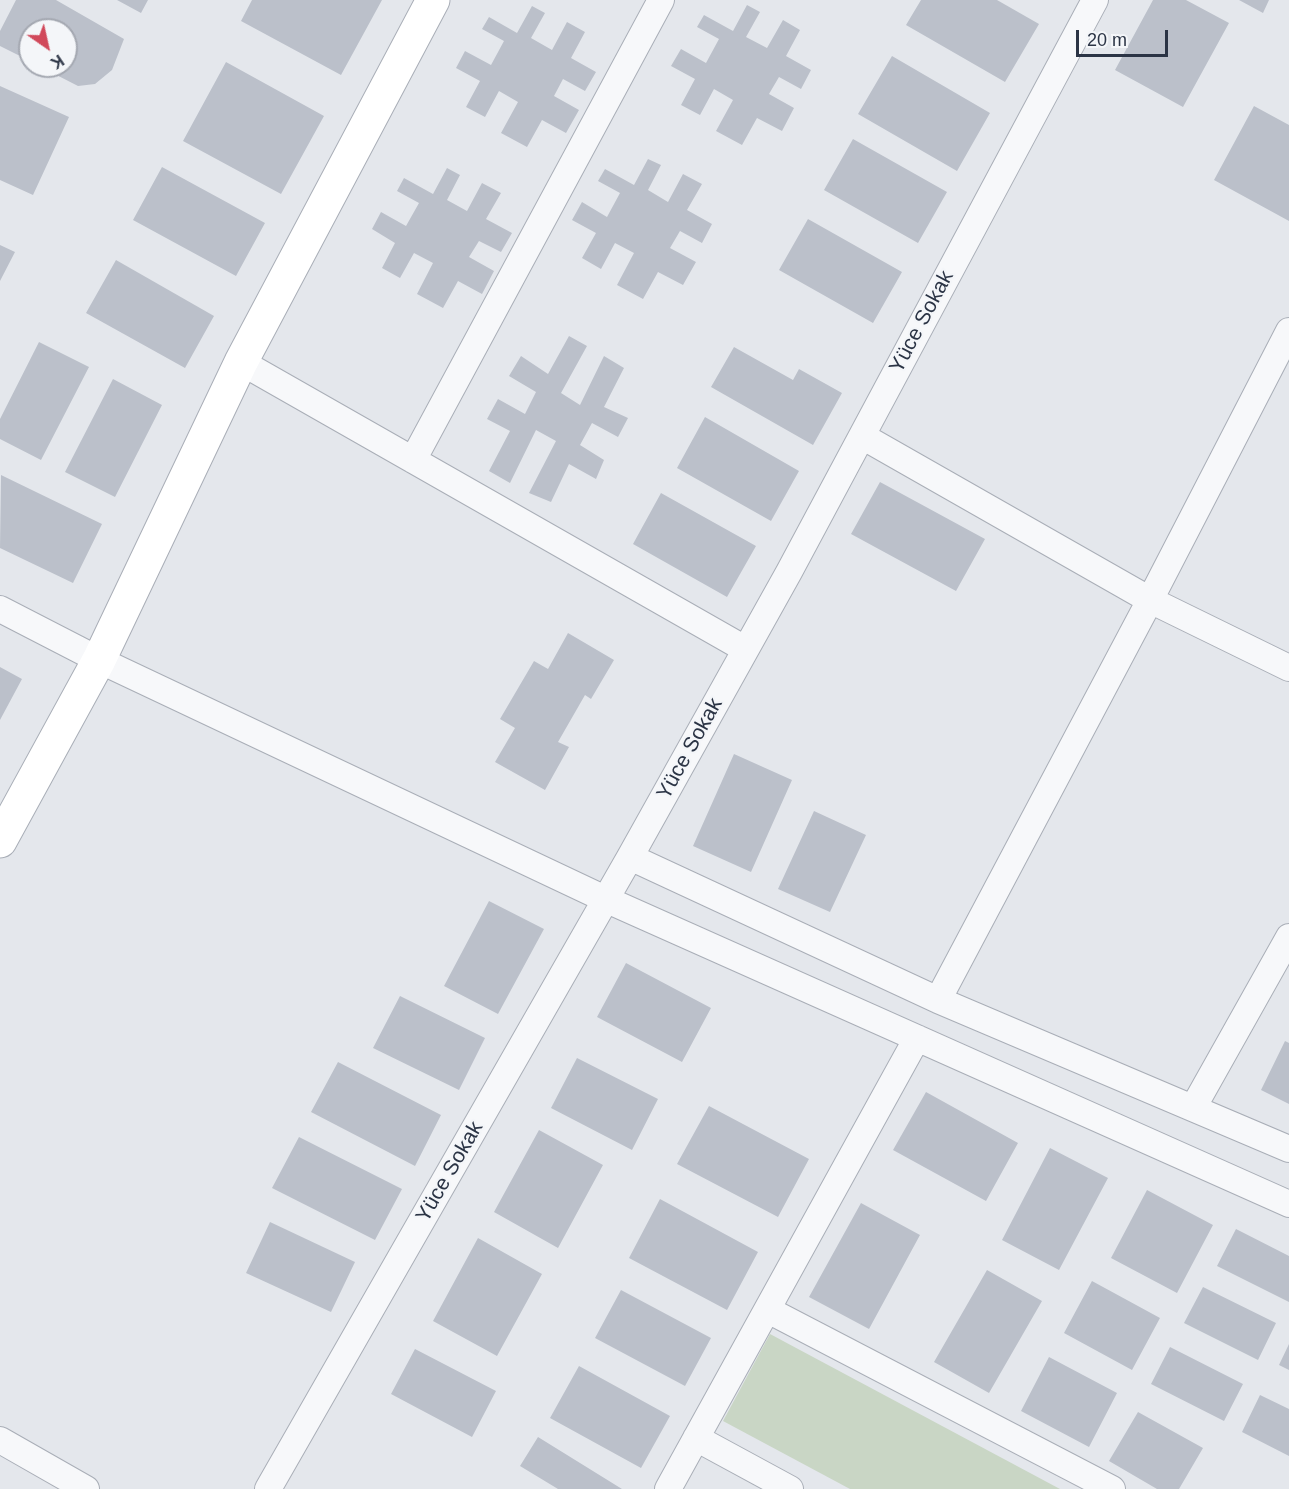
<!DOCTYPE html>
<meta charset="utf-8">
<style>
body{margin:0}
#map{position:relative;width:1289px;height:1489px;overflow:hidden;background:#e4e7ec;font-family:Arial,sans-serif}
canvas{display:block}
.north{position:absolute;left:18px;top:18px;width:60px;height:60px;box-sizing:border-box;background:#f4f6f9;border:2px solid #a4a8b1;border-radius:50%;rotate:146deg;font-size:16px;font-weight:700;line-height:24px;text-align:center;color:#2b3445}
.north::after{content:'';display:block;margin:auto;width:21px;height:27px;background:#d1495b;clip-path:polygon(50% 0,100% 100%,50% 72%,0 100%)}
.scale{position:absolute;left:1076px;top:30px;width:92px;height:27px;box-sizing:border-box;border:3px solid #2b3445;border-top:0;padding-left:8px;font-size:18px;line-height:21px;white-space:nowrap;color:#2b3445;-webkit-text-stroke:4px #f4f6f9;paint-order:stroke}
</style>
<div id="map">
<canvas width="1289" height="1489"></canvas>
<div class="north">K</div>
<div class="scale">20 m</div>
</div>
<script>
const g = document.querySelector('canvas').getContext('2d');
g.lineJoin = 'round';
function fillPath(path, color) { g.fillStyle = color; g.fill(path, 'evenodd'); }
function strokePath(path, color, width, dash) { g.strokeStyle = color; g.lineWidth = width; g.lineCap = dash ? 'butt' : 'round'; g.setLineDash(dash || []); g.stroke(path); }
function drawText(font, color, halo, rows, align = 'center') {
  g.font = font + ' Arial,sans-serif'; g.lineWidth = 4.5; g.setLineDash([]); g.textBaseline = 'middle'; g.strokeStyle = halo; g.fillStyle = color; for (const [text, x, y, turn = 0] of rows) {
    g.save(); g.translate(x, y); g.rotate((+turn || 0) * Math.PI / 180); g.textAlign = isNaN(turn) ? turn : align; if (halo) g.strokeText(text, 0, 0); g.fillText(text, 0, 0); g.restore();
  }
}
const green = new Path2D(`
 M770 1334 1060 1489H850L723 1421Z`);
const building = new Path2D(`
 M16 0H56L124 39 112 70 95 84 78 86 39 66H66V30H30V61L0 46V31Z
 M117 0H148L141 13Z
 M252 0H382L341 75 241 21Z
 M921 0H997L1039 24 1005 82 906 25Z
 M1153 0H1186L1229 23 1183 107 1115 70Z
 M1239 0H1269L1263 13Z
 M747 5 760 12 746 37 767 48 783 20 800 30 786 56 811 70 801 89 779 77 769 94 794 108 782 131 757 118 742 145 716 131 733 100 714 89 700 115 681 105 695 79 671 66 681 49 706 63 719 39 697 27 704 15 733 31Z
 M532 6 545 13 531 38 552 50 567 22 585 32 571 58 596 72 585 91 563 79 554 96 579 110 566 133 542 120 527 147 501 133 518 102 499 91 485 117 466 107 480 81 456 68 465 51 491 65 504 41 482 29 489 17 517 33Z
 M892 56 990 113 957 171 858 114Z
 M226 62 324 116 281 194 183 141Z
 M0 86 69 117 33 195 0 180Z
 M1254 106 1289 125V221L1214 180Z
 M853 139 947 192 918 243 824 190Z
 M648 159 661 165 648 190 668 202 683 174 702 184 687 210 712 224 702 243 680 231 670 248 696 262 683 285 658 272 643 299 617 285 634 253 615 243 601 269 582 258 596 233 572 220 582 202 607 217 620 193 598 181 605 169 634 185Z
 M162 167 265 223 236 276 133 220Z
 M447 168 460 175 447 200 467 211 482 183 501 193 486 219 512 233 501 252 479 241 469 257 494 271 482 294 458 281 443 308 417 294 433 263 414 253 400 278 382 268 395 243 372 229 381 212 406 226 419 203 397 191 404 178 433 194Z
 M808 219 902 272 873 323 779 270Z
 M0 245 15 252 0 281Z
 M116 260 214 316 185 368 86 313Z
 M569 336 587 346 561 393 580 405 604 356 624 368 604 407 628 418 618 437 592 423 580 445 604 460 596 479 569 464 551 502 529 493 556 441 536 430 510 483 489 471 510 431 487 419 498 399 525 414 536 392 509 376 521 356 548 374Z
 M39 342 89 367 41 460 0 439V419Z
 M734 347 793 380 799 369 842 393 813 445 711 387Z
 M113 379 162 405 115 497 65 472Z
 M705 417 799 471 771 521 677 468Z
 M1 475 102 524 73 583 0 548Z
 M880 482 985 539 956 591 851 534Z
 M661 493 756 546 727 597 633 544Z
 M568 633 614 660 591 699 585 695 558 742 569 747 545 790 495 762 515 728 500 719 534 661 548 669Z
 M0 667 22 679 0 720Z
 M734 754 792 780 751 872 693 846Z
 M814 811 866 835 830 912 778 889Z
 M489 901 544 929 498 1014 444 986Z
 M626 963 711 1008 682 1062 597 1017Z
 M400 996 485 1038 459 1090 373 1048Z
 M1285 1041 1289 1043V1104L1261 1090Z
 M577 1058 658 1099 632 1150 551 1108Z
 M338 1062 441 1115 415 1166 311 1112Z
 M926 1092 1018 1143 986 1201 893 1150Z
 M709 1106 809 1159 778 1217 677 1164Z
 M539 1130 603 1165 558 1248 494 1212Z
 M299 1137 402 1189 375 1240 272 1188Z
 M1050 1148 1108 1178 1059 1270 1002 1240Z
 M1147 1190 1213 1225 1177 1293 1111 1258Z
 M660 1199 758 1252 727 1310 629 1258Z
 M861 1203 920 1235 869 1329 809 1297Z
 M270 1222 355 1262 331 1312 246 1273Z
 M1236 1229 1289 1256V1302L1217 1266Z
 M478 1238 542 1274 497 1356 433 1321Z
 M987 1270 1042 1301 989 1393 934 1362Z
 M1092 1281 1160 1318 1132 1370 1064 1333Z
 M1203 1287 1276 1323 1258 1360 1184 1323Z
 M621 1290 711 1338 685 1386 595 1338Z
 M1289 1344V1370L1279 1365Z
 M1170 1347 1243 1384 1224 1421 1151 1384Z
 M415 1349 496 1391 472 1437 391 1394Z
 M1049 1357 1117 1393 1089 1447 1021 1411Z
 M579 1366 670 1416 641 1468 550 1418Z
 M1260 1395 1289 1409V1456L1242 1432Z
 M1138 1412 1203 1448 1179 1489H1157L1109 1461Z
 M538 1437 622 1489H558L520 1466Z`);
const street = new Path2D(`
 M241 362 745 649
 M862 436 1150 600 1289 668
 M413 460 661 0
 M0 609 99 660 605 899 1289 1204
 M630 857 938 1000 1289 1149
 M938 1000 1150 600 1289 331
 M1193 1108 1289 937
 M768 1310 1112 1489
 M696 1438 790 1489
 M0 1440 86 1489
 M268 1489 630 857 789 572 1095 0
 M668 1489 917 1038`);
const secondary = new Path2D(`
 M0 841 99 660 241 362 433 0`);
const streetNames = [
 ["Yüce Sokak",922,322,-62],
 ["Yüce Sokak",690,749,-61],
 ["Yüce Sokak",450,1172,-60]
];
fillPath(green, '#c9d6c5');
fillPath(building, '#bbc0ca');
strokePath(street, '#a9aeb7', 28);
strokePath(secondary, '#a9aeb7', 35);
strokePath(street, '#f7f8fa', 26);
strokePath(secondary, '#fff', 33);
drawText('21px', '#2b3445', '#f4f6f9', streetNames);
</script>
